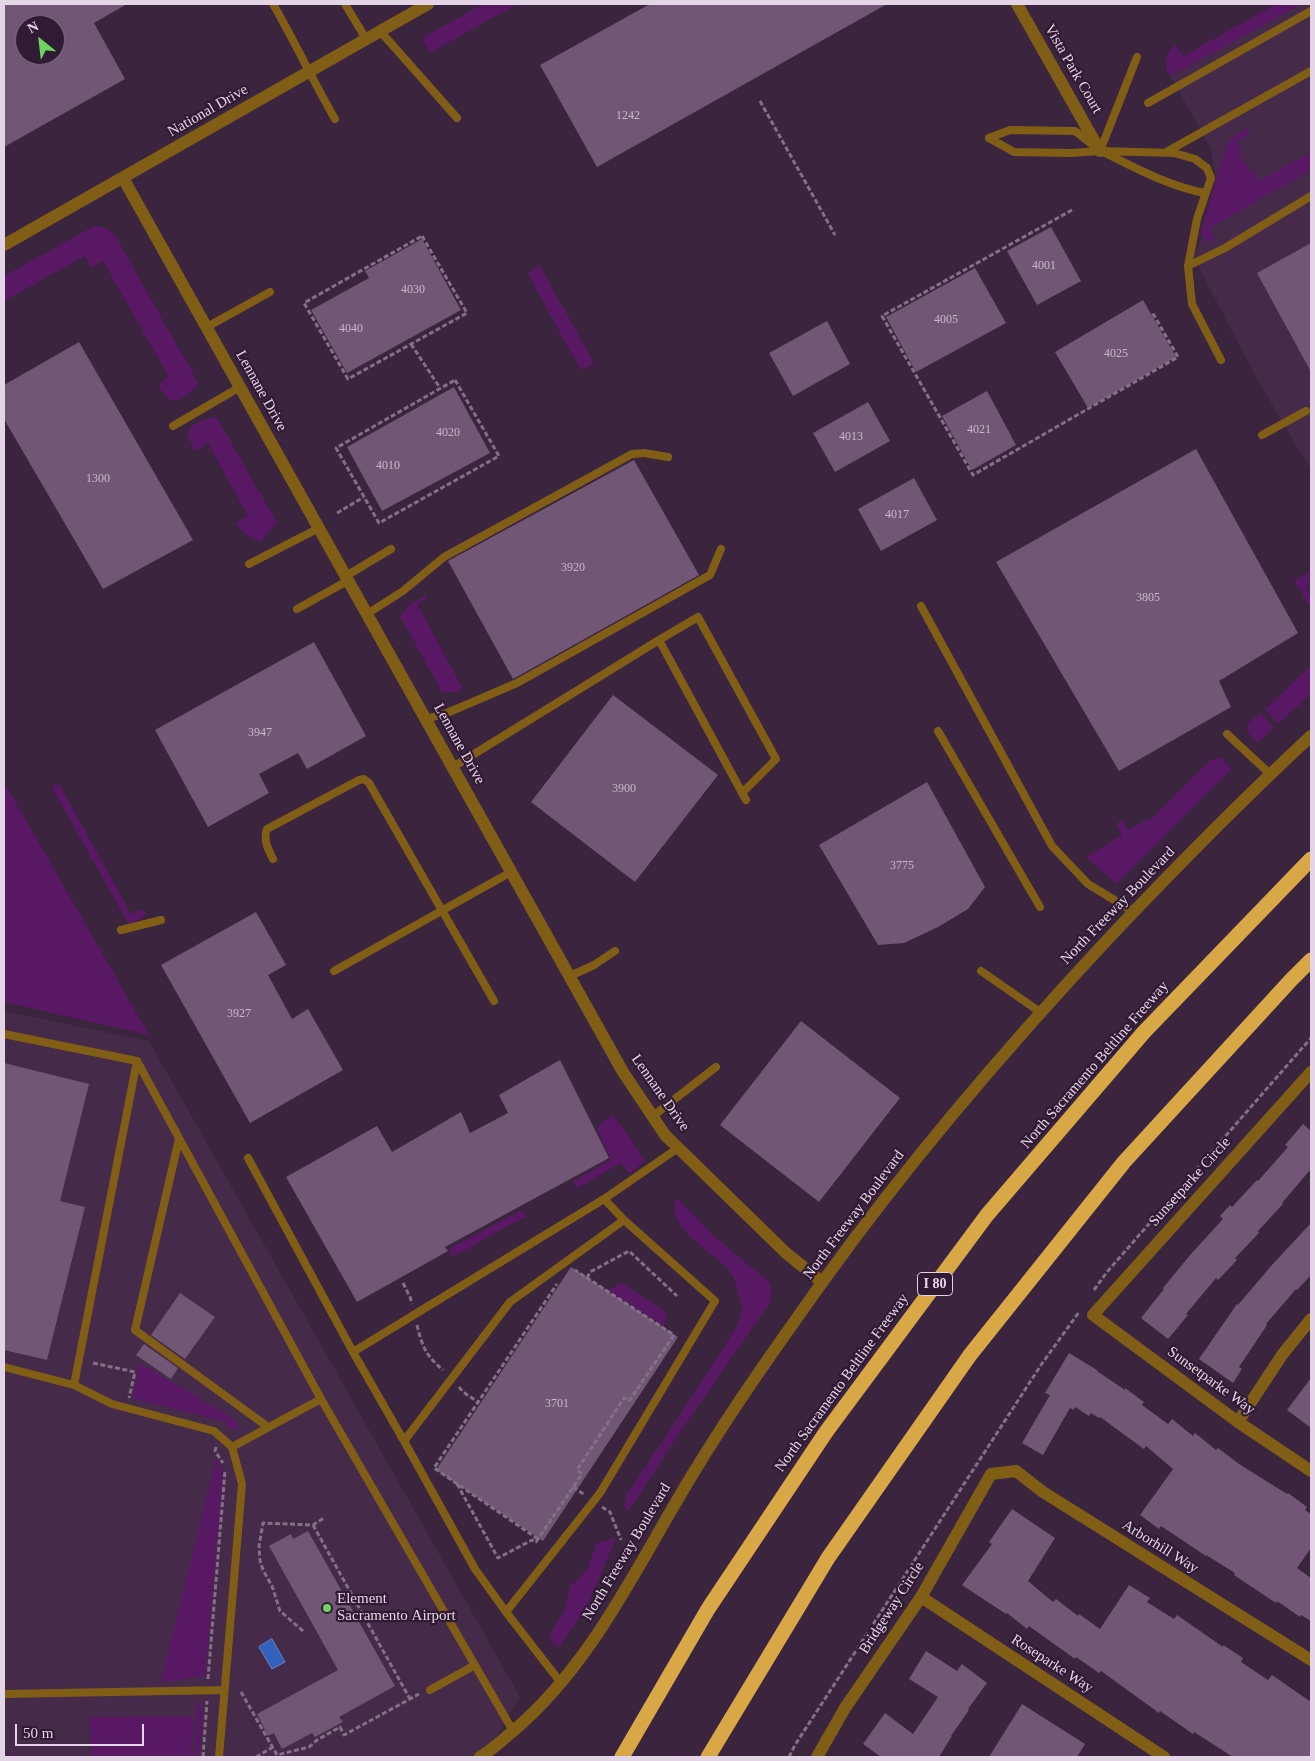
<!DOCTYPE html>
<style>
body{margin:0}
#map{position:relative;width:1315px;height:1761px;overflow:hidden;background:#3b243e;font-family:"Times New Roman",serif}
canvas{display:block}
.frame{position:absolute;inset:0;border:5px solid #e4d5e6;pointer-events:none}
.north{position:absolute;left:15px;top:15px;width:50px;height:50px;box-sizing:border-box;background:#301a34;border:1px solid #78657b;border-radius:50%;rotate:331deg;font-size:14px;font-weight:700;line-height:20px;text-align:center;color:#e4d5e6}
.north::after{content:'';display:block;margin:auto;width:18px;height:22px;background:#6dd361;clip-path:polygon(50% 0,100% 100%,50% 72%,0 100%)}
.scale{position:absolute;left:15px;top:1724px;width:129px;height:22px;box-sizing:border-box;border:2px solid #e4d5e6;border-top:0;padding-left:6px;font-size:15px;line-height:18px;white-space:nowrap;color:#e4d5e6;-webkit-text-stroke:4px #301a34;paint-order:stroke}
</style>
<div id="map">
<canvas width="1315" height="1761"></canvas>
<div class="frame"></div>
<div class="north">N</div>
<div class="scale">50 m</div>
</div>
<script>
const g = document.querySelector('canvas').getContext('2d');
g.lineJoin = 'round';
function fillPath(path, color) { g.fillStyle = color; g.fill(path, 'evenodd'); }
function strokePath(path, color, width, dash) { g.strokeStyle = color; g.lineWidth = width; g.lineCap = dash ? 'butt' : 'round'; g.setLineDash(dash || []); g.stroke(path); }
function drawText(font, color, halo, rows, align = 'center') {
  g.font = font + ' "Times New Roman",serif'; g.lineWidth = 4.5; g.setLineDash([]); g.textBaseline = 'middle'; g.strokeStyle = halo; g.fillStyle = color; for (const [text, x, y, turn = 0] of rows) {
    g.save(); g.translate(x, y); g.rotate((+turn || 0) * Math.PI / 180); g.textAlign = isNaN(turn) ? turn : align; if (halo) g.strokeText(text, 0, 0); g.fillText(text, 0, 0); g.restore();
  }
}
const built = new Path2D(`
 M1289 4H1311V470L1257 379 1194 258 1218 197 1211 148 1168 72Z
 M4 1011 149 1041 520 1697 484 1757H4Z`);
const green = new Path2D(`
 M483 4H517L430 53 422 38Z
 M1276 4H1302L1173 75 1168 74 1167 72C1167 61 1165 50 1176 45L1183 56Z
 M1247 128 1250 134 1237 141 1242 151 1239 153 1250 171 1253 170 1259 181 1311 152V170L1210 228 1215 238 1213 241 1209 242 1202 236 1201 231 1225 149 1233 136Z
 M94 226 106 228 114 234 199 384C180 400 174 412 158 385L169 377 103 261 91 267 85 256 4 301V276Z
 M540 266 594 363 581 370 527 273Z
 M216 416 277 523 261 542C251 539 240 533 236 523L248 516 208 443 196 451C193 446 189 441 188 436 185 424 208 419 216 416Z
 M1310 571 1308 590 1311 598V609L1294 580Z
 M426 595 427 598 417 604 463 689 458 692H442L400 616 410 604Z
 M1311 665V694L1278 724 1265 709Z
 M1260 713 1274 728 1258 743C1252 737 1246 733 1247 724Z
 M1220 757 1232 769 1117 884 1086 857 1122 835 1117 825 1119 821H1122L1129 830 1147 819 1149 821 1209 761Z
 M4 782 149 1035 4 1002Z
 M59 784 131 914 142 909 146 913C144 919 134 924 128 923L52 788Z
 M613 1115 645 1160 630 1174 621 1163 576 1189 573 1181 611 1160 597 1129 605 1120Z
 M677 1198 714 1236 769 1282 771 1288V1301L680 1432 628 1512 624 1505 626 1496C654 1454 682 1412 710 1369 718 1356 741 1324 742 1309 742 1303 735 1279 731 1273 717 1252 662 1228 677 1198Z
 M521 1210 524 1212 526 1216 453 1257 449 1249Z
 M622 1283 667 1313 664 1327 609 1290Z
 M140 1365 145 1366 234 1419 238 1426 237 1429 236 1430 226 1426V1422L132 1398 138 1371 134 1370Z
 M216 1458 223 1471 205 1676 161 1682Z
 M610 1539H616L586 1608 558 1648 551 1642V1633L564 1611 570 1587 588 1568 596 1544Z
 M200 1700V1705L203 1709 199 1757H194L197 1702Z
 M193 1716 191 1757H91L90 1717Z`);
const water = new Path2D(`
 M272 1639 285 1662 272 1669 259 1647Z`);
const building = new Path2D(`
 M4 4H127L94 23 125 79 4 147ZM25 25H55V55H25Z
 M650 4H887L597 167 540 65Z
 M1051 227 1081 281 1037 305 1007 251Z
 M422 239 461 310 347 373 311 310 369 278 365 271Z
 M1311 243V372L1257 273Z
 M975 268 1006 323 916 372 886 317Z
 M1143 300 1176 357 1088 408 1055 352Z
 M827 321 850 364 793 396 769 353Z
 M79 342 193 540 103 589 4 419V385Z
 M454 387 490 453 382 511 347 447Z
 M987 391 1016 445 972 470 942 416Z
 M868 402 890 441 835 472 813 433Z
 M1196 449 1298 633 1219 681 1231 707 1119 771 996 562Z
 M634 460 699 575 513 679 448 561Z
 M914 478 937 520 881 551 858 509Z
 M314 642 366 736 307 769 298 753 259 774 269 793 208 827 155 730Z
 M613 695 718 775 635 882 531 802Z
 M927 782 985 887 968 909 938 927 904 943 878 945 819 845Z
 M256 912 286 965 268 975 292 1019 308 1009 343 1070 250 1123 161 965Z
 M801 1021 900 1098 819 1202 720 1125Z
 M560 1060 609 1158 445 1247 448 1251 357 1302 286 1177 377 1126 392 1152 461 1112 470 1133 508 1113 499 1095Z
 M4 1063 89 1084 60 1201 85 1207 47 1360 4 1350Z
 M1303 1124 1311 1131V1169L1282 1203 1283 1204 1258 1231 1259 1233 1235 1258 1237 1260 1218 1280 1216 1278 1186 1314 1188 1315 1168 1339 1141 1318 1164 1289 1163 1288 1191 1254 1223 1219 1220 1216 1230 1205 1232 1207 1257 1180 1258 1181 1288 1147 1285 1145Z
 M1311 1223V1275L1297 1290 1296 1289 1266 1324 1267 1325 1239 1367 1242 1369 1233 1383 1199 1359 1237 1304 1238 1305 1271 1266Z
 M571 1267 678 1337 543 1541 436 1470Z
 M180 1293 215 1317 185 1359 151 1335Z
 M144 1344 178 1368 171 1379 136 1355Z
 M1069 1353 1097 1370V1371L1125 1390V1388L1144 1402 1142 1405 1168 1424 1172 1419 1193 1436 1195 1433 1216 1450 1218 1448 1239 1464 1287 1494 1288 1493 1307 1507 1305 1510 1311 1514V1548L1297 1568 1311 1578V1621L1301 1615 1300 1617 1277 1601 1276 1603 1234 1575 1235 1573 1206 1555V1556L1161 1526 1159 1529 1140 1515 1173 1469 1146 1446 1144 1449 1100 1417 1099 1418 1091 1413 1089 1416 1075 1407 1074 1410 1070 1408 1043 1455 1022 1443 1050 1395 1045 1393Z
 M1311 1378V1428L1287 1410Z
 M1012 1509 1055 1538 1028 1581 1053 1602 1056 1599 1078 1616 1079 1614 1100 1629 1129 1585 1150 1598 1147 1602 1174 1619 1177 1615 1223 1647V1645L1243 1658 1241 1662 1268 1680 1272 1675 1311 1702V1757H1233L1194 1732 1193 1734 1160 1711 1159 1713 1101 1671 1099 1673 1076 1657 1075 1659 1029 1626 1027 1629 1007 1613 1006 1614 962 1585 992 1544 989 1542Z
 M308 1531 395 1686 339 1717 343 1722 315 1737 312 1733 282 1749 274 1733 268 1736 257 1714 338 1670 269 1546 291 1534 293 1539Z
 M926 1651 957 1671 962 1664 987 1683 968 1709 969 1710 951 1736H952L939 1757H881L863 1744 885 1713 913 1734 938 1697 909 1679Z
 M1022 1704 1085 1744 1077 1757H989Z`);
const path = new Path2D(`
 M760 101 835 235
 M1072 210 882 316 973 475 1178 357 1152 312
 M422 236 467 313 348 379 304 303Z
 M411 344 440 388
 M455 380 499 456 379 523 336 448Z
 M337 513 364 497
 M587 1278 590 1272 629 1251 677 1296
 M403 1283 410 1297 412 1304
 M1094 1290 1107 1272 1311 1038
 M417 1325C422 1346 426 1356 443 1370
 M93 1363 135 1372 129 1398
 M459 1387 463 1392 478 1402
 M216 1447 215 1451 223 1463
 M457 1484 498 1558 532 1540 536 1542 582 1474 577 1470 624 1398 629 1401 674 1335 575 1270
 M573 1487 585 1495
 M602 1507 610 1512 621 1540
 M313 1525 410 1699
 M538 1539 434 1468 557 1284
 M303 1631 280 1611 272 1586 263 1570 260 1561 259 1546 263 1523 313 1525 324 1518
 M208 1679 225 1471
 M241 1692 277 1755 309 1747 317 1740 340 1727 344 1735 419 1694
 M203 1757 207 1701
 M256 1757 273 1747
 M789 1757 795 1745 1041 1365 1079 1312`);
const service = new Path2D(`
 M273 4C295 42 313 81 335 119
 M345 4 366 39
 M380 31 457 118
 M1148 103 1311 11
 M989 138 1014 152 1070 153 1100 151 1174 153 1195 159 1207 168 1211 178 1197 219 1188 266 1192 304 1221 360
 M989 138 1010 130 1075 131 1093 145
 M1100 151 1137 57
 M1168 151 1311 71
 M1103 152C1136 168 1168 186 1205 193
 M1188 266 1225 248 1311 196
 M207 327 270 292
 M173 426 240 387
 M1262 435 1306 411
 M249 564 319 528
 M346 576 391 549
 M921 606 1052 846 1088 884 1134 912
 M297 609 349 580
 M367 614 403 591 444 557 632 454 644 453 668 457
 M659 640 698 617 776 759 742 793
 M426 719 447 713 517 683 710 575 721 549
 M938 731 1040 907
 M1227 734 1270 774
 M453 767 659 640 746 800
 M273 859C268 849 263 840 267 829L359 780 364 779 369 783 494 1001
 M121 930 161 920
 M334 971 511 872
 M981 971 1040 1012
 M570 976 594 965 615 951
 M4 1034 137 1061 321 1399 513 1731
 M653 1116 716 1067
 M179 1139 135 1330 268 1427
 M248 1158 353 1352
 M604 1199 678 1148
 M4 1367 74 1385 112 1404 214 1431 232 1447 242 1484 219 1757
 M74 1385 137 1061
 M404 1441 353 1352 604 1199 624 1220
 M232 1447 321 1399
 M506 1612 600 1493 715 1301 624 1220 510 1302 404 1441 475 1569 506 1612 561 1683
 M430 1690 475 1665
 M4 1694 224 1690`);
const minor = new Path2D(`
 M1017 4 1100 151
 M123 178 623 1072 665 1135 786 1253 822 1282
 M4 245 428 4
 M1311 1072 1093 1315 1238 1422 1311 1471
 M1238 1422 1282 1355 1311 1319
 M921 1597 1164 1757
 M817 1757 845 1708 921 1597 991 1474 1016 1471 1043 1492 1311 1660`);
const tertiary = new Path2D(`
 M480 1757C492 1750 501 1741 512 1732 594 1663 638 1563 694 1472 734 1406 779 1343 824 1280 911 1159 1008 1046 1109 938 1175 868 1241 801 1311 736`);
const motorway = new Path2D(`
 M622 1757 708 1609 826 1432 987 1215 1144 1032 1311 859
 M708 1757 828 1558 970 1355 1124 1162 1291 980 1311 960`);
const markers = [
 [327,1608,5,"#6dd361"]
];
const numberNames = [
 ["1242",628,116],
 ["4001",1044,266],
 ["4030",413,290],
 ["4005",946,320],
 ["4040",351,329],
 ["4025",1116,354],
 ["4021",979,430],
 ["4020",448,433],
 ["4013",851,437],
 ["4010",388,466],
 ["1300",98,479],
 ["4017",897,515],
 ["3920",573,568],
 ["3805",1148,598],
 ["3947",260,733],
 ["3900",624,789],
 ["3775",902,866],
 ["3927",239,1014],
 ["3701",557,1404]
];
const shields = [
 [935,1284,35]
];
const shieldNames = [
 ["I 80",935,1284]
];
const streetNames = [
 ["Vista Park Court",1073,69,60],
 ["National Drive",208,111,-30],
 ["Lennane Drive",261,391,61],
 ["Lennane Drive",459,744,61],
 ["North Freeway Boulevard",1118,906,-46],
 ["North Sacramento Beltline Freeway",1095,1065,-49],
 ["Lennane Drive",660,1093,55],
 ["Sunsetparke Circle",1190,1182,-48],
 ["North Freeway Boulevard",854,1215,-53],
 ["Sunsetparke Way",1211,1381,36],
 ["North Sacramento Beltline Freeway",842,1383,-54],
 ["Arborhill Way",1160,1547,32],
 ["North Freeway Boulevard",627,1552,-59],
 ["Bridgeway Circle",892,1608,-57],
 ["Roseparke Way",1052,1664,33]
];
const poiNames = [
 ["Element",337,1599],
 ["Sacramento Airport",337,1616]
];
fillPath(built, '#462a4a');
fillPath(green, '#591863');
fillPath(water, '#3261bb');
strokePath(water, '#6784c8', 1);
fillPath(building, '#715775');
strokePath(path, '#847086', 3, [5, 2.5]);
strokePath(service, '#805e16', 8);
strokePath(minor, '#805e16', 12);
strokePath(tertiary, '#805e16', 12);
strokePath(motorway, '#d8a746', 15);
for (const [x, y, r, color] of markers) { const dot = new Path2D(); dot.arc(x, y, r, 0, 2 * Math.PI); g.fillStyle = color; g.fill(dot); strokePath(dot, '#301a34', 2); }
drawText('12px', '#c7b6ca', null, numberNames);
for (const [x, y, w] of shields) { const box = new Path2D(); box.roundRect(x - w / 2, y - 11.5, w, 23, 4); g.fillStyle = '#301a34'; g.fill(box); strokePath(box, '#e4d5e6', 1); }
drawText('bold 14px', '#e4d5e6', null, shieldNames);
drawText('15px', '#e4d5e6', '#301a34', streetNames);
drawText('15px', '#e4d5e6', '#301a34', poiNames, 'left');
</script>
